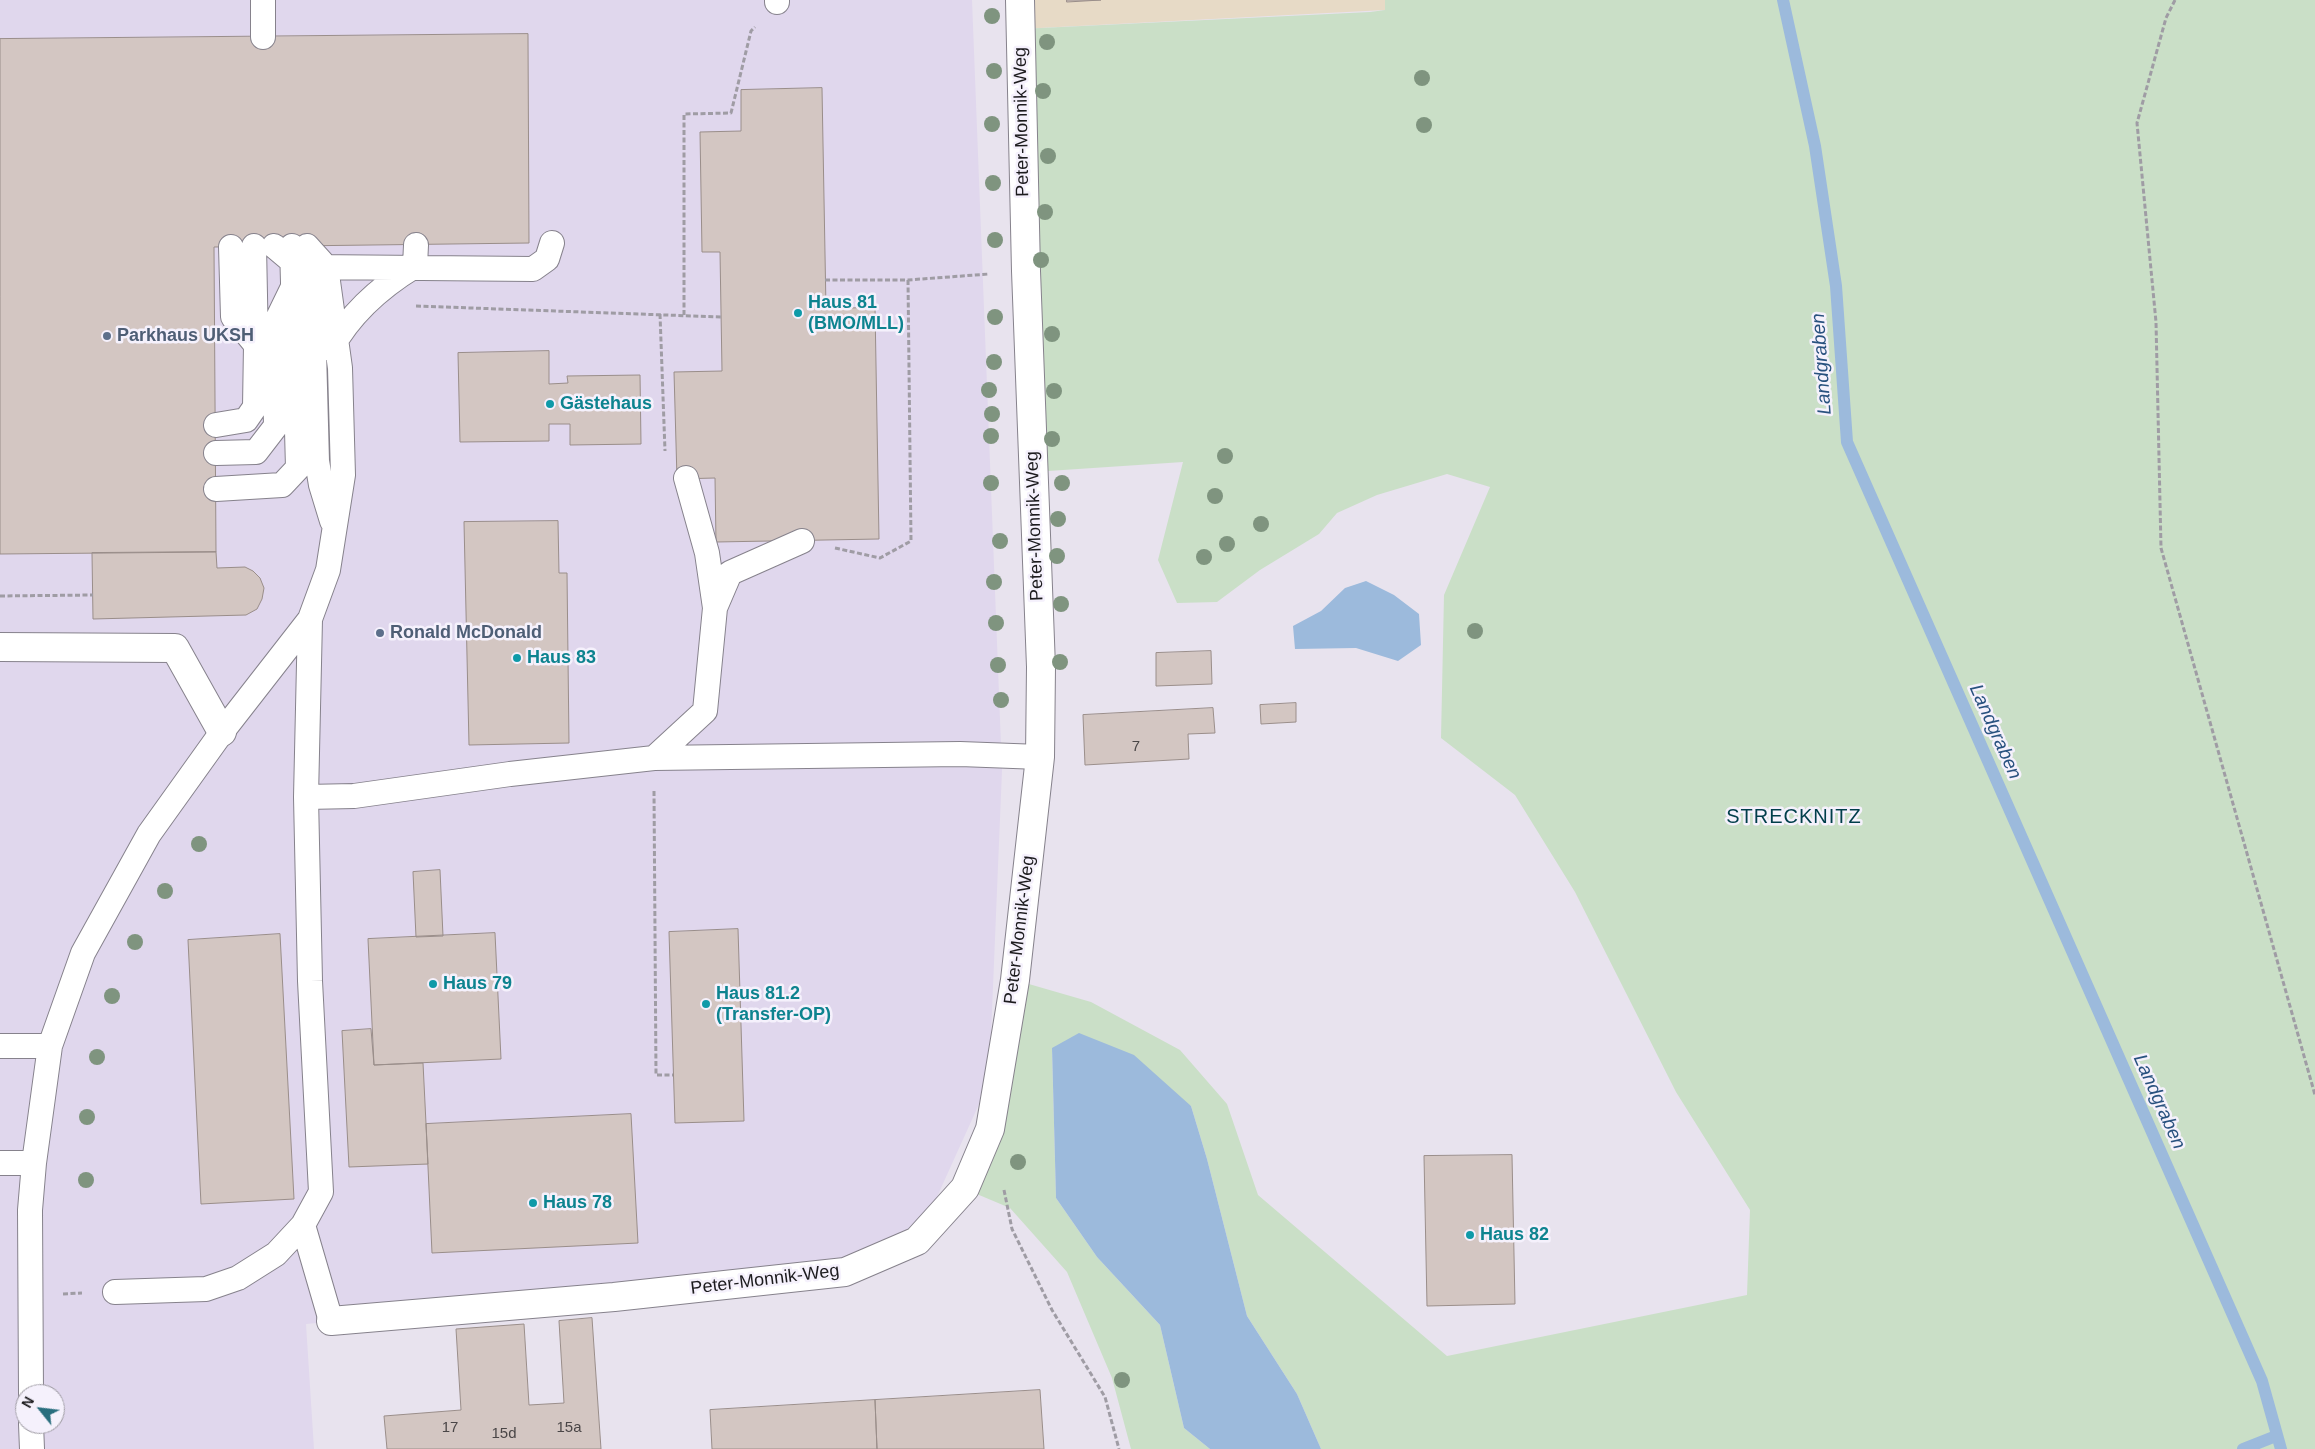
<!DOCTYPE html>
<meta charset="utf-8">
<style>
body{margin:0}
#map{position:relative;width:2315px;height:1449px;overflow:hidden;background:#e8e3ee;font-family:Helvetica,sans-serif}
canvas{display:block}
.north{position:absolute;left:15px;top:1384px;width:50px;height:50px;box-sizing:border-box;background:#f5f1fc;border:1px solid #9e9ba3;border-radius:50%;rotate:299deg;font-size:14px;font-weight:700;line-height:20px;text-align:center;color:#1c1b1e}
.north::after{content:'';display:block;margin:auto;width:18px;height:22px;background:#296e7e;clip-path:polygon(50% 0,100% 100%,50% 72%,0 100%)}
</style>
<div id="map">
<canvas width="2315" height="1449"></canvas>
<div class="north">N</div>
</div>
<script>
const g = document.querySelector('canvas').getContext('2d');
g.lineJoin = 'round';
function fillPath(path, color) { g.fillStyle = color; g.fill(path, 'evenodd'); }
function strokePath(path, color, width, dash) { g.strokeStyle = color; g.lineWidth = width; g.lineCap = dash ? 'butt' : 'round'; g.setLineDash(dash || []); g.stroke(path); }
function drawText(font, color, halo, rows, align = 'center') {
  g.font = font + ' Helvetica,sans-serif'; g.lineWidth = 5; g.setLineDash([]); g.textBaseline = 'middle'; g.strokeStyle = halo; g.fillStyle = color; for (const [text, x, y, turn = 0] of rows) {
    g.save(); g.translate(x, y); g.rotate((+turn || 0) * Math.PI / 180); g.textAlign = isNaN(turn) ? turn : align; if (halo) g.strokeText(text, 0, 0); g.fillText(text, 0, 0); g.restore();
  }
}
const commercial = new Path2D(`
 M1020 0H1385V10L1020 29Z`);
const medical = new Path2D(`
 M0 0H972L1002 771 989 1082 917 1241 845 1272 306 1324 314 1449H0ZM25 1394H55V1424H25Z`);
const green = new Path2D(`
 M1385 0H2315V1449H1321L1297 1394 1247 1316 1207 1159 1191 1106 1052 1048 1056 1198 1097 1257 1160 1325 1184 1428 1210 1449H1131L1112 1378 1067 1272 1010 1208 972 1192 1015 980 1091 1002 1180 1050 1227 1104 1258 1195 1447 1356 1747 1295 1750 1210 1676 1092 1575 892 1515 795 1441 738 1444 595 1490 487 1447 474 1377 495 1337 513 1319 534 1260 570 1217 602 1177 603 1158 560 1183 462 1033 472 1020 29 1370 12 1385 10Z`);
const water = new Path2D(`
 M1366 581 1394 595 1419 614 1421 645 1398 661 1356 648 1295 649 1293 626 1321 611 1345 588Z
 M1079 1033 1134 1055 1191 1106 1207 1159 1247 1316 1297 1394 1321 1449H1210L1184 1428 1160 1325 1097 1257 1056 1198 1052 1048Z`);
const stream = new Path2D(`
 M1783 0 1815 146 1836 286 1847 442 2262 1381 2281 1449
 M2243 1449 2276 1436`);
const building = new Path2D(`
 M1067 0H1101L1067 2Z
 M528 34 529 243 214 247 216 552 0 554V39Z
 M822 88 826 309 875 307 879 539 716 542 715 478 677 479 674 372 722 371 720 252H702L700 132 741 131V90Z
 M549 351V384L568 383 567 376 640 375 641 444 570 445V424H549V441L460 442 458 353Z
 M558 521 559 573H567L569 743 469 745 464 522Z
 M216 552 217 568 245 567 253 571 260 578 264 588 262 599 257 609 246 615 93 619 92 553Z
 M1211 651 1212 684 1156 686V653Z
 M1296 703V722L1261 724 1260 705Z
 M1213 708 1215 733 1188 734 1189 759 1085 765 1083 715Z
 M440 870 443 936 416 937 413 872Z
 M738 929 744 1121 675 1123 669 932Z
 M495 933 501 1059 374 1065 368 939Z
 M280 934 294 1199 201 1204 188 940Z
 M371 1029 374 1065 423 1063 428 1164 349 1167 342 1031Z
 M631 1114 638 1243 432 1253 426 1124Z
 M1512 1155 1515 1304 1427 1306 1424 1156Z
 M592 1318 601 1449H387L384 1416 461 1410 456 1329 524 1324 529 1405 564 1403 559 1321Z
 M1040 1390 1044 1449H877L875 1400Z
 M875 1400 877 1449H712L710 1410Z`);
const path = new Path2D(`
 M2175 0 2166 18 2137 123 2156 322 2161 548 2315 1095
 M825 280H908L989 274
 M416 306 721 317
 M660 314 665 451
 M684 315V114L731 113 751 31 755 27
 M835 548 880 558 911 541 908 280
 M0 596 93 595
 M654 791 656 1075H673
 M1004 1190 1012 1229 1052 1310 1105 1397 1119 1449
 M63 1294 82 1293`);
const lane = new Path2D(`
 M777 0V2
 M263 37V0
 M254 246 256 345
 M274 246 312 278 317 461 321 485 332 521
 M312 267 533 269 547 259 552 243
 M331 349C350 314 382 286 415 266L416 245
 M216 425 246 420 255 407 256 345 233 317 231 247
 M216 453 256 452 276 426 274 326 292 289
 M686 478 707 553 715 608
 M216 489 282 485 298 468 292 246
 M654 758 705 711 715 608 730 573 802 541
 M306 797 354 796 510 774 654 758 960 754 1040 757
 M0 1046H50
 M0 1163H34
 M303 1225 331 1321
 M115 1292 206 1289 238 1278 276 1254 303 1225 321 1192 310 981 306 797 310 619
 M31 1394 30 1210 34 1163 50 1046 83 953 149 834 222 732 310 619 328 570 343 475 340 368 326 267 307 246
 M31 1424 32 1449`);
const street = new Path2D(`
 M0 647 175 648 222 732
 M331 1321 614 1297 845 1272 917 1241 965 1188 990 1129 1015 980 1040 757 1041 667 1026 271 1020 0`);
const trees = [
 [992,16],
 [1047,42],
 [994,71],
 [1422,78],
 [1043,91],
 [992,124],
 [1424,125],
 [1048,156],
 [993,183],
 [1045,212],
 [995,240],
 [1041,260],
 [995,317],
 [1052,334],
 [994,362],
 [989,390],
 [1054,391],
 [992,414],
 [991,436],
 [1052,439],
 [1225,456],
 [991,483],
 [1062,483],
 [1215,496],
 [1058,519],
 [1261,524],
 [1000,541],
 [1227,544],
 [1057,556],
 [1204,557],
 [994,582],
 [1061,604],
 [996,623],
 [1475,631],
 [1060,662],
 [998,665],
 [1001,700],
 [199,844],
 [165,891],
 [135,942],
 [112,996],
 [97,1057],
 [87,1117],
 [1018,1162],
 [86,1180],
 [1122,1380]
];
const markers = [
 [798,313,5,"#0f9aa8"],
 [107,336,5,"#5c6f8a"],
 [550,404,5,"#0f9aa8"],
 [380,633,5,"#5c6f8a"],
 [517,658,5,"#0f9aa8"],
 [433,984,5,"#0f9aa8"],
 [706,1004,5,"#0f9aa8"],
 [533,1203,5,"#0f9aa8"],
 [1470,1235,5,"#0f9aa8"]
];
const numberNames = [
 ["7",1136,747],
 ["17",450,1428],
 ["15a",569,1428],
 ["15d",504,1434]
];
const streetNames = [
 ["Peter-Monnik-Weg",1022,122,-91],
 ["Peter-Monnik-Weg",1035,526,-92],
 ["Peter-Monnik-Weg",1020,930,-83],
 ["Peter-Monnik-Weg",765,1280,-7]
];
const cultureNames = [
 ["Haus 81",808,303],
 ["(BMO/MLL)",808,324],
 ["Gästehaus",560,404],
 ["Haus 83",527,658],
 ["Haus 79",443,984],
 ["Haus 81.2",716,994],
 ["(Transfer-OP)",716,1015],
 ["Haus 78",543,1203],
 ["Haus 82",1480,1235]
];
const serviceNames = [
 ["Parkhaus UKSH",117,336],
 ["Ronald McDonald",390,633]
];
const waterNames = [
 ["Landgraben",1822,364,-94],
 ["Landgraben",1995,732,66],
 ["Landgraben",2159,1102,66]
];
const quarterNames = [
 ["STRECKNITZ",1794,817]
];
fillPath(commercial, '#e7dac6');
fillPath(medical, '#e0d7ed');
fillPath(green, '#cadfc7');
fillPath(water, '#9cbadc');
strokePath(stream, '#9cbadc', 12);
fillPath(building, '#d3c6c2');
strokePath(building, '#9a8e8a', 1);
strokePath(lane, '#86828c', 26);
strokePath(street, '#86828c', 30);
strokePath(path, '#9f9ca4', 3, [5, 2.5]);
strokePath(lane, '#fff', 24);
strokePath(street, '#fff', 28);
g.fillStyle = '#7f947f';
for (const [x, y] of trees) { g.beginPath(); g.arc(x, y, 8, 0, 2 * Math.PI); g.fill(); }
for (const [x, y, r, color] of markers) { const dot = new Path2D(); dot.arc(x, y, r, 0, 2 * Math.PI); g.fillStyle = color; g.fill(dot); strokePath(dot, '#f5f1fc', 2); }
drawText('15px', '#4a4647', null, numberNames);
drawText('18px', '#1c1b1e', '#f5f1fc', streetNames);
drawText('bold 18px', '#0d838f', '#f5f1fc', cultureNames, 'left');
drawText('bold 18px', '#4e5e75', '#f5f1fc', serviceNames, 'left');
drawText('italic 19px', '#29527f', '#f5f1fc', waterNames);
g.letterSpacing = '1px';
drawText('20px', '#003e4a', '#f5f1fc', quarterNames);
g.letterSpacing = '0px';
</script>
